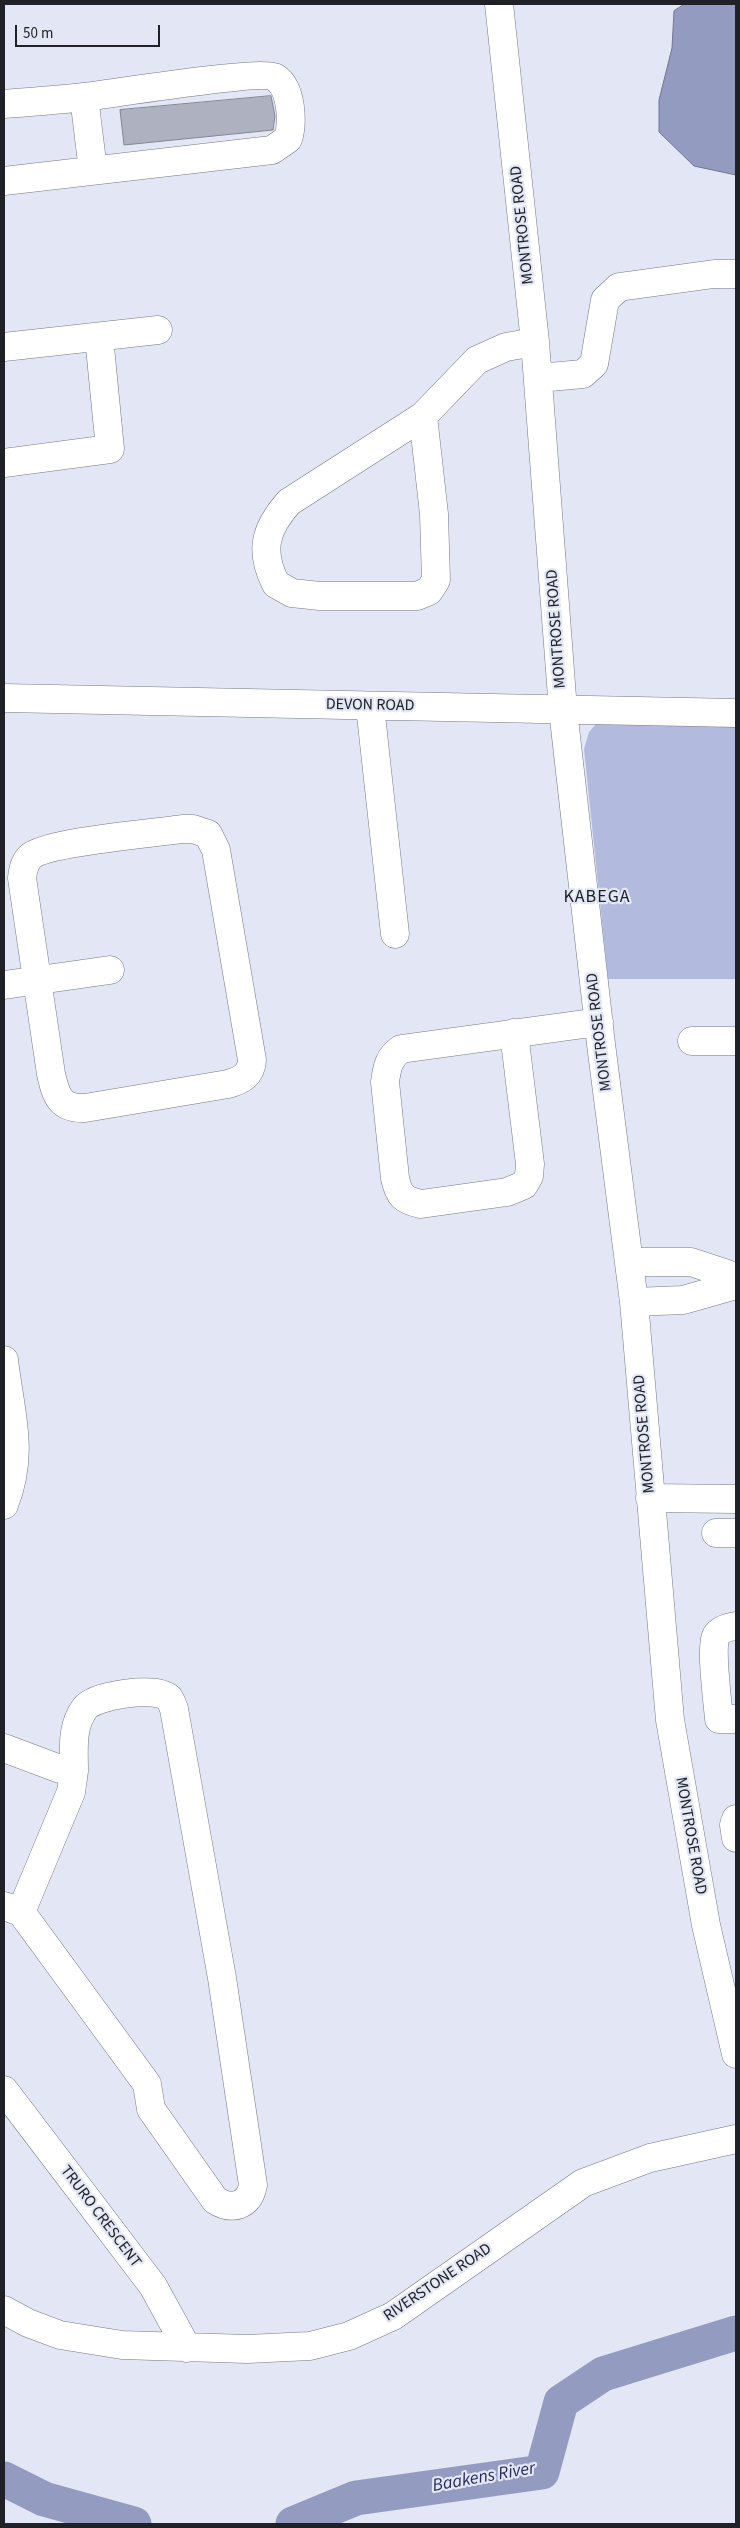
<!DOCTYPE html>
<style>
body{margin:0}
#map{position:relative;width:740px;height:2528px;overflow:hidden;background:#e2e6f5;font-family:"Source Sans 3",sans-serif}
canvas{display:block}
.frame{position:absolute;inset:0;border:5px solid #202127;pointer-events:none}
.scale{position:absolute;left:15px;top:25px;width:145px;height:22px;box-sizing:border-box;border:2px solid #202127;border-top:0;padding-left:6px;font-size:15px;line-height:18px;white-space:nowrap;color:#202127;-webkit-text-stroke:4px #e2e6f5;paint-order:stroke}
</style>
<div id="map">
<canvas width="740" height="2528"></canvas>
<div class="frame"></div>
<div class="scale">50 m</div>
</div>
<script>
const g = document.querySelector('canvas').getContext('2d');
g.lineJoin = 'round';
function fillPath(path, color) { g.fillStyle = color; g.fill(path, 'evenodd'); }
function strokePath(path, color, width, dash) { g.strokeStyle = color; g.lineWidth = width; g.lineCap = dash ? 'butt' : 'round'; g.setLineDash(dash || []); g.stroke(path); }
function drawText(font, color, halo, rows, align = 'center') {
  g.font = font + ' "Source Sans 3",sans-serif'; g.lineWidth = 4.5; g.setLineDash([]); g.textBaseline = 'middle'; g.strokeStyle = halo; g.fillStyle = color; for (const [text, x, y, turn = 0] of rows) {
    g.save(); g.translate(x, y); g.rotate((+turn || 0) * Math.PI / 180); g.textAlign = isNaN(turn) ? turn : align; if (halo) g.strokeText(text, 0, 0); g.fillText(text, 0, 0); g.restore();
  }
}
const green = new Path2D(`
 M736 721V979H608L584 749 589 732 597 723Z`);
const water = new Path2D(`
 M685 4H736V175L694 166 659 132V100L672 48 674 11Z`);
const river = new Path2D(`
 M4 2479 44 2499 134 2524
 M293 2524 356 2498 542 2472 561 2402 603 2374 736 2333`);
const building = new Path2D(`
 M271 96 275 116 273 130 124 145 120 110Z`);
const minor = new Path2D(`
 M499 4 535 342 563 710 601 1044 634 1302 670 1720 706 1925 736 2054
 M84 97 93 170
 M4 104C30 102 57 100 84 97 111 94 262 69 276 78 292 89 293 123 288 139L272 150 4 181
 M4 347 158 330
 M538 378 583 374 594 364 605 300 619 287 714 274H736
 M423 416 434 514 436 580 429 591 417 596H320L292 593 276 584C259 551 265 529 289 502L423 416 477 360 506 347 535 342
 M4 463 110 449 99 337
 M4 698 736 713
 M370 706 395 934
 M182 829H193L208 834 216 850 252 1060C251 1075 242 1080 228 1084L85 1108C60 1109 56 1096 51 1074L22 878C23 870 24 863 30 857 45 842 156 833 182 829Z
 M4 985 110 970
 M514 1033 530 1164 529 1176 524 1185 507 1192 421 1204C403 1200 399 1196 395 1178L385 1082C387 1067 389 1057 401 1049L599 1022
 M692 1041H736
 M629 1262H691L736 1277
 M634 1302 683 1300 736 1285
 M4 1360C10 1413 25 1452 4 1505
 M650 1498 736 1499
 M716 1533H736
 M736 1626C729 1627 720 1629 716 1636 710 1645 718 1705 719 1719H736
 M4 1748 60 1769 74 1771 71 1792 21 1912
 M736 1819 734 1825 736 1838
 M4 1906 21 1912 147 2084 151 2109 215 2200C232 2211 249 2206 253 2185L222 1978 174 1709C173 1706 171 1701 169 1698 156 1686 95 1695 85 1708 71 1726 74 1750 74 1771
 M4 2090 153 2286 187 2348
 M4 2310 28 2323 60 2335 122 2345 247 2349 310 2346 349 2336 393 2316 583 2183 650 2158 736 2139`);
const streetNames = [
 ["MONTROSE ROAD",523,225,-96],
 ["MONTROSE ROAD",557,629,-94],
 ["DEVON ROAD",370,706,1],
 ["MONTROSE ROAD",600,1032,-97],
 ["MONTROSE ROAD",645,1434,-95],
 ["MONTROSE ROAD",690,1836,80],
 ["TRURO CRESCENT",100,2217,53],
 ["RIVERSTONE ROAD",438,2283,-34]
];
const neighbourhoodNames = [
 ["KABEGA",597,898]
];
const waterNames = [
 ["Baakens River",484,2478,-10]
];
fillPath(green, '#b2bade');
fillPath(water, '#949bc0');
strokePath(water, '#717692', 1);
strokePath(river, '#949bc0', 35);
fillPath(building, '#aeb1c0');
strokePath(building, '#838694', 1);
strokePath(minor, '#757986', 29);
strokePath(minor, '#fff', 28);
drawText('16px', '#202127', '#e2e6f5', streetNames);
g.letterSpacing = '1px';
drawText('18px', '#202127', '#e2e6f5', neighbourhoodNames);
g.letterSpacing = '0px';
drawText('italic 18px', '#272c5c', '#e2e6f5', waterNames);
</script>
